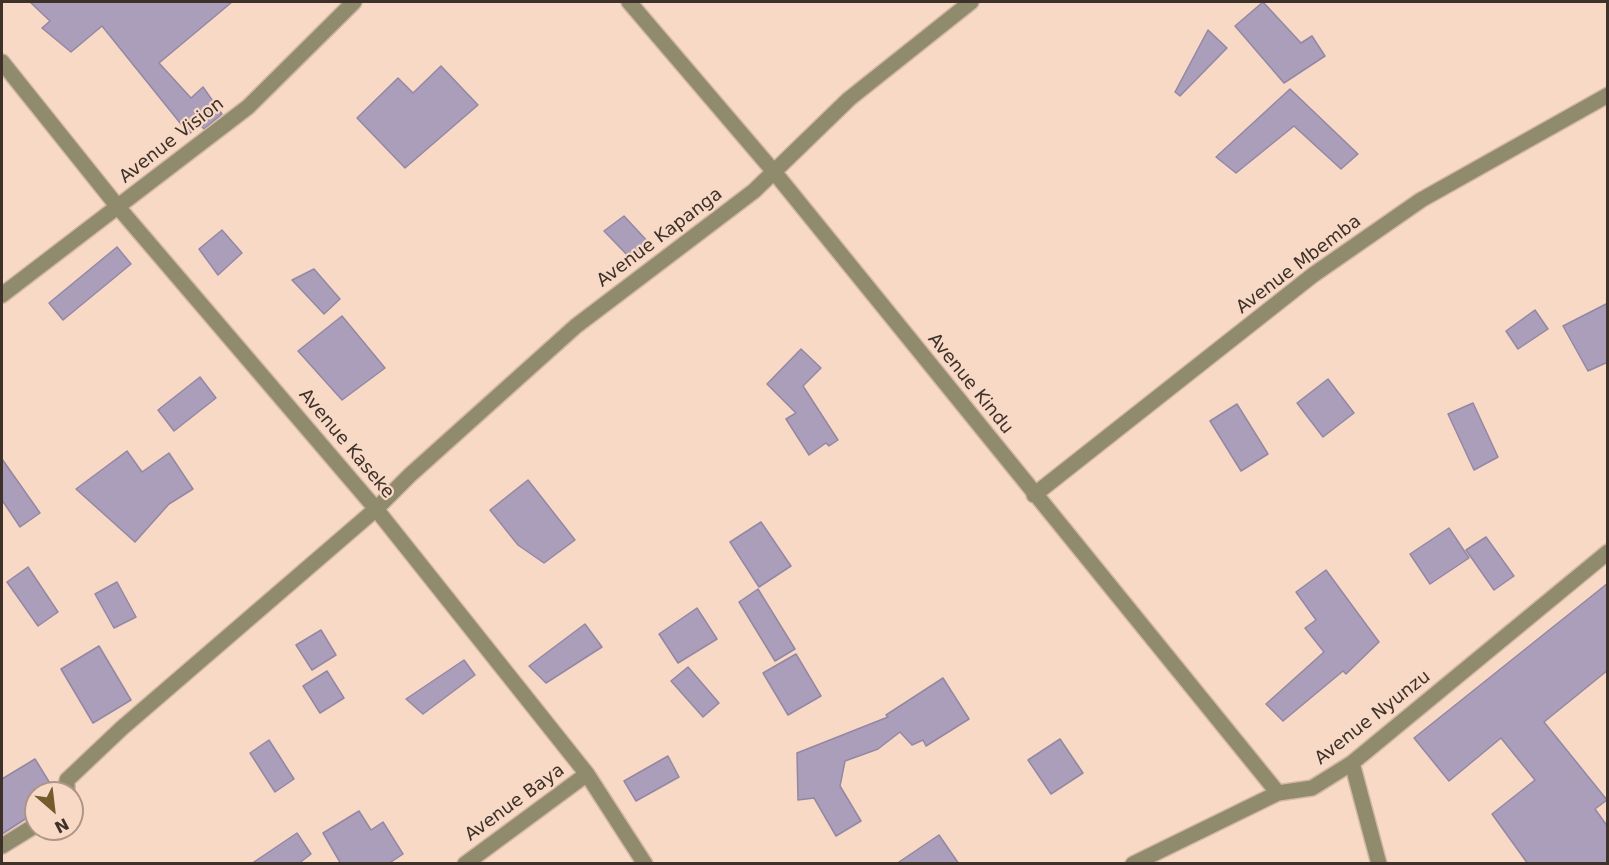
<!DOCTYPE html>
<style>
body{margin:0}
#map{position:relative;width:1609px;height:865px;overflow:hidden;background:#f8d9c6;font-family:"DejaVu Sans",sans-serif}
canvas{display:block}
.frame{position:absolute;inset:0;border:3px solid #3d3129;pointer-events:none}
.north{position:absolute;left:24px;top:781px;width:60px;height:60px;box-sizing:border-box;background:#f8d9c6;border:2px solid #ad9687;border-radius:50%;rotate:152deg;font-size:16px;font-weight:700;line-height:24px;text-align:center;color:#3d3129}
.north::after{content:'';display:block;margin:auto;width:21px;height:27px;background:#745b2c;clip-path:polygon(50% 0,100% 100%,50% 72%,0 100%)}
</style>
<div id="map">
<canvas width="1609" height="865"></canvas>
<div class="frame"></div>
<div class="north">N</div>
</div>
<script>
const g = document.querySelector('canvas').getContext('2d');
g.lineJoin = 'round';
function fillPath(path, color) { g.fillStyle = color; g.fill(path, 'evenodd'); }
function strokePath(path, color, width, dash) { g.strokeStyle = color; g.lineWidth = width; g.lineCap = dash ? 'butt' : 'round'; g.setLineDash(dash || []); g.stroke(path); }
function drawText(font, color, halo, rows, align = 'center') {
  g.font = font + ' "DejaVu Sans",sans-serif'; g.lineWidth = 4.5; g.setLineDash([]); g.textBaseline = 'middle'; g.strokeStyle = halo; g.fillStyle = color; for (const [text, x, y, turn = 0] of rows) {
    g.save(); g.translate(x, y); g.rotate((+turn || 0) * Math.PI / 180); g.textAlign = isNaN(turn) ? turn : align; if (halo) g.strokeText(text, 0, 0); g.fillText(text, 0, 0); g.restore();
  }
}
const building = new Path2D(`
 M30 2H232L159 63 191 98 203 87 222 114 204 129 200 125 189 134 102 26 71 52 42 28 50 21Z
 M1263 2 1301 43 1312 36 1325 56 1284 83 1235 26Z
 M1208 30 1227 48 1180 96 1175 92Z
 M441 66 478 105 405 168 357 118 398 78 413 93Z
 M1290 89 1358 154 1341 169 1294 126 1236 173 1216 157Z
 M624 216 650 244 632 260 604 231Z
 M222 230 242 253 218 275 199 249Z
 M117 247 131 264 63 320 49 303Z
 M314 269 340 299 324 314 292 280Z
 M1608 303V362L1588 371 1563 326Z
 M1535 310 1548 329 1518 349 1506 331Z
 M342 316 385 368 342 400 298 351Z
 M801 349 821 368 803 386 838 440 829 446 826 443 809 455 786 419 796 413 767 384Z
 M200 377 216 398 174 431 158 410Z
 M1328 379 1354 413 1323 437 1297 403Z
 M1473 403 1498 457 1474 470 1448 414Z
 M1237 404 1268 454 1241 471 1210 421Z
 M127 451 142 472 169 453 193 489 169 504 135 542 76 489Z
 M2 459 40 513 20 527 2 500Z
 M528 480 575 540 544 563 518 545 490 510Z
 M761 522 791 566 759 587 730 542Z
 M1449 528 1469 558 1430 584 1410 554Z
 M1486 537 1514 576 1494 590 1466 550Z
 M28 567 58 612 38 626 7 582Z
 M1326 570 1379 642 1346 674 1343 671 1283 721 1266 704 1324 652 1305 628 1316 620 1296 592Z
 M117 582 136 617 114 628 95 594Z
 M1608 583V670L1544 722 1607 800 1595 809 1608 827V864H1528L1492 814 1535 780 1501 738 1449 781 1414 738Z
 M758 589 795 649 775 661 739 602Z
 M697 608 717 639 678 663 659 634Z
 M585 624 602 647 546 683 529 666Z
 M321 630 336 655 312 670 296 645Z
 M99 646 131 700 93 723 61 669Z
 M796 654 821 696 788 715 763 673Z
 M464 660 475 675 423 714 406 699Z
 M688 667 719 703 703 717 671 681Z
 M327 671 344 698 320 713 303 686Z
 M943 678 969 719 926 746 923 740 912 745 900 732 878 749 845 761 840 786 861 821 836 836 814 798 798 800 797 753 888 717 886 715Z
 M1060 739 1083 773 1051 794 1028 760Z
 M269 740 294 779 275 792 250 753Z
 M668 756 679 777 636 801 624 781Z
 M35 759 56 793H36V812L2 834V779Z
 M359 811 371 830 383 822 403 854 388 864H341L323 833Z
 M297 833 311 854 298 864H251Z
 M939 835 959 864H896Z`);
const minor = new Path2D(`
 M629 2 775 173 1278 793
 M2 62 118 207 376 509 587 774 645 864
 M2 295 248 107 354 2
 M1034 495 1313 275 1421 200 1608 95
 M1352 763 1379 864
 M67 793V780L122 728 376 509 410 475 576 326 754 191 849 99 971 2
 M2 846 36 825
 M465 864 587 774
 M1133 864 1278 793 1312 788 1352 763 1608 552`);
const streetNames = [
 ["Avenue Vision",172,141,-38],
 ["Avenue Kapanga",660,238,-37],
 ["Avenue Mbemba",1299,265,-37],
 ["Avenue Kindu",970,384,51],
 ["Avenue Kaseke",346,444,50],
 ["Avenue Nyunzu",1373,718,-38],
 ["Avenue Baya",515,803,-36]
];
fillPath(building, '#aa9ebb');
strokePath(building, '#9387a3', 1.5);
strokePath(minor, '#d3b7a7', 18);
strokePath(minor, '#908b6d', 15);
drawText('18px', '#3d3129', '#f8d9c6', streetNames);
</script>
